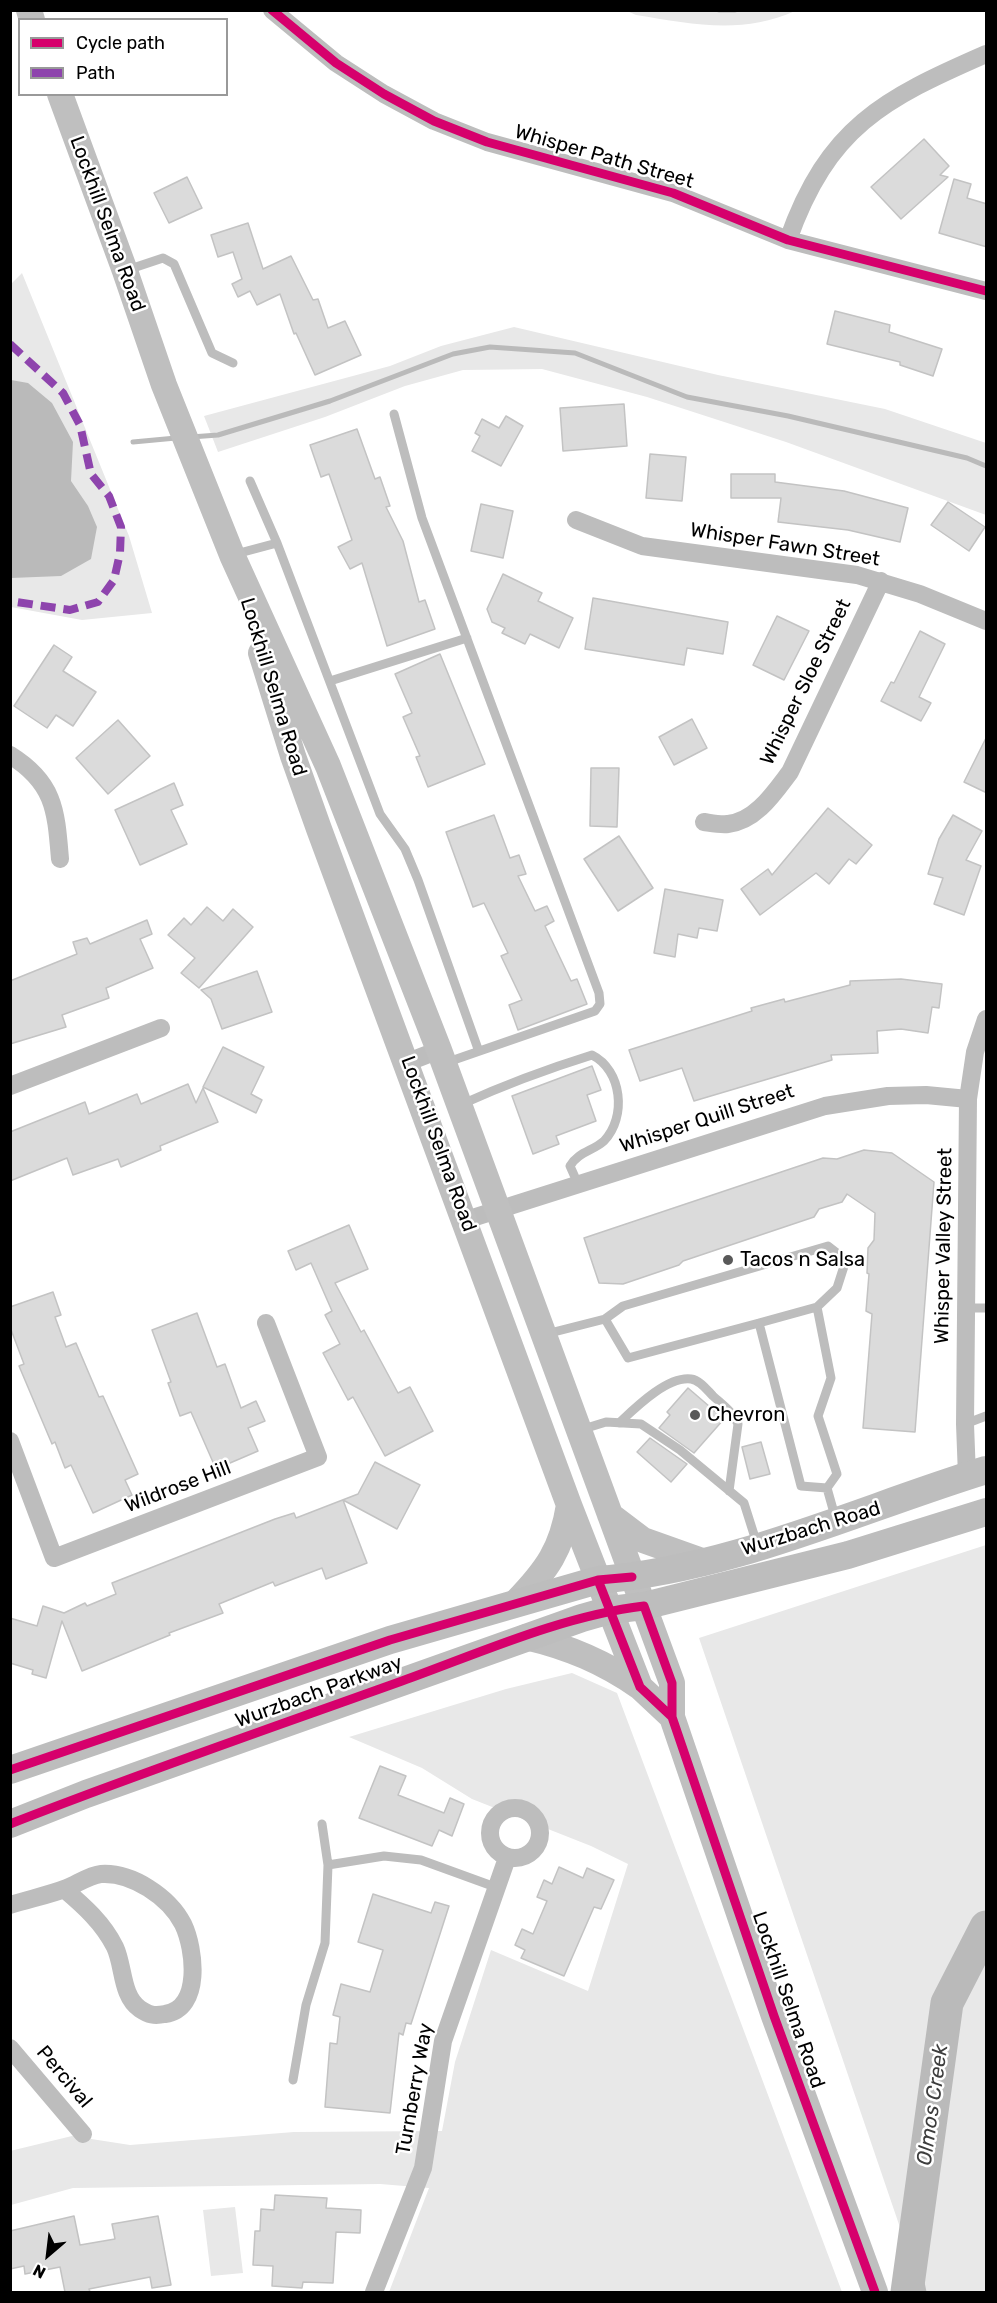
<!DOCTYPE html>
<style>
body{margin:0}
#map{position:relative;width:997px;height:2303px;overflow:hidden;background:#fff;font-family:Rubik,sans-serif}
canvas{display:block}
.frame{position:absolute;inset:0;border:12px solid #000;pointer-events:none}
.legend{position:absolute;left:18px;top:18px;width:210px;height:78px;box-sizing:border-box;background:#fff;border:2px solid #999;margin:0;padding:8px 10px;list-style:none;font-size:18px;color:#000}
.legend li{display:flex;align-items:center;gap:12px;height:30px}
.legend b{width:30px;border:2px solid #999}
.north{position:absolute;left:18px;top:2225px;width:60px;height:60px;-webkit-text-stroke:4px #fff;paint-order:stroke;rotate:208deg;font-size:16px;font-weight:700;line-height:24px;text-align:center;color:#000}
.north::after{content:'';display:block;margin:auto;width:21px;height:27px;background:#000;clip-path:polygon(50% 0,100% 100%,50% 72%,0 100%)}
</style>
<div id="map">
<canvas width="997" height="2303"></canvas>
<div class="frame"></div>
<ul class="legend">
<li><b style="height:8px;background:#d6006c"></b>Cycle path</li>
<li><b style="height:8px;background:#8e44ad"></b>Path</li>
</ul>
<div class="north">N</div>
</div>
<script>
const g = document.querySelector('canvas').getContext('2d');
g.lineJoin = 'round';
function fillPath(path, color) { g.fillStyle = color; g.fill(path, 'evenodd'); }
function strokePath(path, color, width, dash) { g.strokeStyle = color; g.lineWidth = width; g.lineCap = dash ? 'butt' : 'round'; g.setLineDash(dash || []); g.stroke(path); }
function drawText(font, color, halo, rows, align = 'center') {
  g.font = font + ' Rubik,sans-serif'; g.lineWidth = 5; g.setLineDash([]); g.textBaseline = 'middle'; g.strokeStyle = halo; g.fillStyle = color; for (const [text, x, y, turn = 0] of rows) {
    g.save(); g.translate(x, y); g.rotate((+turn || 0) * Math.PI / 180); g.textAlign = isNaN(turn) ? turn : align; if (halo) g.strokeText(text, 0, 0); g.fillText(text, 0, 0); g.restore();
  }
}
const green = new Path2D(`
 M627 11H795C742 35 691 24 636 15Z
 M22 273 129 536 152 613 82 620 11 607 10 285Z
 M514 327 718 375 885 409 986 443V515L786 442 647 397 542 369 463 370 405 386 325 417 218 452 204 416 390 366 441 346Z
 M986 1545V2292H922L699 1638Z
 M572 1673 617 1693 842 2292H389L429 2188 380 2184 73 2188 11 2205 10 2151 72 2136 130 2145 294 2132 442 2131 455 2062 491 1950 588 1991 628 1864 591 1846 472 1799 422 1768 349 1737 506 1689Z
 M235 2207 243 2273 211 2276 203 2210Z`);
const water = new Path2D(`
 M11 380 28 383 52 403 73 442 71 481 88 506 97 527 91 559 61 576 11 578Z`);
const stream = new Path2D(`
 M719 10H735
 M191 437 218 435 330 401 453 354 490 347 575 353 687 397 788 416 967 458 986 466
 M133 442 176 438
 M915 2248 924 2292`);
const river = new Path2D(`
 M907 2292 947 2003 986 1927`);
const building = new Path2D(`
 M924 139 949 166 940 175 948 177 901 219 871 187Z
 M187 177 202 208 169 223 154 193Z
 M954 179 971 184 967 198 987 204V247L939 233Z
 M248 223 263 269 291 256 313 300 318 299 328 328 345 321 361 355 315 375 296 333 294 334 280 294 257 305 250 291 238 297 232 284 242 279 233 252 218 257 211 235Z
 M835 311 890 325 889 332 942 349 933 376 900 365V362L827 344Z
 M624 404 627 446 563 451 560 408Z
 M506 416 523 426 501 466 472 451 480 436 475 433 482 419 499 428Z
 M357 429 375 479 380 477 390 506 386 507 403 541 419 602 425 600 435 629 387 646 362 563 350 569 338 547 352 540 329 474 321 477 310 445Z
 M650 454 686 457 682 501 646 498Z
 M731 474H775V482L844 491 908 508 900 542 848 530 778 522 781 498H731Z
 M948 502 985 527 969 551 931 525Z
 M481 504 513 511 503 558 471 551Z
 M503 574 542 593 538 601 573 618 559 648 530 634 525 644 502 633 505 628 492 622 487 609Z
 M593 598 728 622 723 654 687 648 684 665 585 649Z
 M777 616 809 631 784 680 753 665Z
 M920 631 945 644 919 697 931 703 921 721 881 701 891 682 894 683Z
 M54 645 72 657 63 671 96 692 73 726 56 715 47 728 14 706Z
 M440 654 485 764 428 787 416 757 420 756 403 717 412 713 395 674Z
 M692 719 707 748 674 765 659 737Z
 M118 720 150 756 108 794 76 758Z
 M987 736V793L964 782Z
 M591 768H619L617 827 590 826Z
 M174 783 183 805 171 810 187 844 140 865 115 810Z
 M828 808 872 845 856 864 849 859 829 884 816 873 760 915 741 889 768 869 772 875Z
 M494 815 510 858 519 855 526 874 518 876 535 911 547 906 554 921 545 926 571 981 577 979 587 1004 518 1030 509 1005 522 1000 501 956 508 953 484 903 473 907 446 832Z
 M953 815 982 831 966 860 981 866 964 915 934 904 943 878 928 874 939 839Z
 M619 836 653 888 618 911 584 859Z
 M665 889 723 900 717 931 699 928 697 938 678 934 675 957 654 953Z
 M207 907 223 921 233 909 253 927 199 988 181 973 195 958 168 935 184 918 191 925Z
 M147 920 152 934 140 939 153 968 106 988 109 998 62 1015 66 1027 10 1044V981L77 954 73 942 87 938 90 944Z
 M257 971 272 1012 222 1029 211 999 201 990Z
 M901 979 942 984 939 1008 932 1007 928 1033 901 1029 877 1031 878 1053 831 1055 832 1060 694 1101 682 1068 640 1081 629 1050 752 1011 751 1008 784 999 785 1002 850 985V981Z
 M223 1047 264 1067 251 1094 262 1100 256 1113 203 1087Z
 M592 1066 601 1090 587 1095 596 1121 556 1136 559 1144 533 1154 512 1096Z
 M188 1084 196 1103 203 1088 218 1122 160 1146 161 1150 121 1167 118 1159 73 1175 67 1158 10 1181V1132L85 1102 89 1114 137 1094 141 1104Z
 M864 1150 892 1153 934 1182 915 1432 863 1428 872 1314 866 1311 869 1274 867 1273 868 1248 874 1240 875 1213 847 1194 842 1202 819 1209 814 1217 683 1261 679 1265 623 1284 599 1283 584 1238 823 1158 837 1159Z
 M349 1225 368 1269 335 1283 361 1332 364 1330 398 1393 410 1387 433 1431 385 1456 353 1397 348 1400 323 1353 340 1344 325 1315 332 1311 311 1263 296 1270 288 1251Z
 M53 1292 61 1315 55 1317 66 1347 76 1343 99 1397 103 1396 138 1474 125 1480 132 1495 93 1513 71 1465 65 1468 55 1442 52 1444 19 1366 24 1364 10 1327V1307Z
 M197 1313 217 1367 225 1364 241 1408 256 1401 265 1421 248 1428 258 1451 216 1469 191 1412 180 1416 168 1383 171 1382 152 1330Z
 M688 1388 724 1419 694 1453 659 1428 670 1415 667 1412Z
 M650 1438 687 1464 671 1482 637 1452Z
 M761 1442 770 1474 750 1479 742 1447Z
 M375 1462 420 1485 397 1529 343 1500 367 1563 326 1579 322 1568 275 1586 273 1582 219 1604 223 1613 169 1633 170 1635 82 1671 62 1621 46 1678 32 1674 33 1670 10 1663V1618L37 1626 43 1606 64 1613 85 1603 87 1606 116 1594 112 1583 275 1519 294 1513 296 1518 358 1494Z
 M380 1766 406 1776 398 1795 444 1813 450 1798 464 1804 452 1836 439 1830 432 1846 359 1818Z
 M559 1867 583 1878 587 1868 614 1880 601 1909 594 1907 564 1976 521 1958 525 1950 515 1945 522 1929 533 1934 547 1901 537 1897 544 1880 552 1884Z
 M373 1894 431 1913 435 1902 449 1906 411 2024 406 2023 403 2035 399 2033 390 2113 325 2107 330 2043 337 2044 340 2017 333 2015 341 1984 370 1992 383 1950 358 1942Z
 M275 2195 327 2198 326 2208 361 2210 360 2233 336 2232 333 2283 303 2282 302 2288 272 2286 273 2266 253 2265 255 2231H260L261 2209 274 2210Z
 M74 2216 80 2245 115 2239 112 2224 158 2216 171 2285 152 2288 150 2277 89 2289 90 2292H65L60 2267 25 2274 24 2266 10 2269V2231Z`);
const service = new Path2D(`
 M127 270 163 258 174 264 212 353 233 363
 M394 414 422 518 599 993 600 1004 595 1011 445 1063
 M250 481 277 543
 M232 555 277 543 380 814 405 849 418 880 478 1049
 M330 681 467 638
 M460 1105C504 1085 547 1069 592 1055 622 1070 627 1117 604 1141 593 1151 578 1152 570 1166L578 1184
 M966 1308H986
 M605 1319 623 1306 828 1246 846 1260 837 1288 817 1307 831 1378 818 1416 837 1474 827 1488
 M759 1323 817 1307
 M546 1334 605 1319 628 1358 759 1323 801 1486 827 1488 836 1520
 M619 1423C635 1408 667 1376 691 1379 700 1380 707 1390 713 1396 723 1405 733 1412 738 1424L729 1491
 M965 1424 986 1416
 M580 1430 606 1422 641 1424 680 1450 744 1503 757 1544
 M328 1865 384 1856 421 1860 498 1888
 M293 2080 306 2005 325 1943 328 1865 322 1824`);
const minor = new Path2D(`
 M272 10 336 63 384 94 434 121 487 142 673 193 788 240 986 291
 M788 240C828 127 883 99 986 54
 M576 520 642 546 857 575 920 594 986 621
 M10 755C55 783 56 811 60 859
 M704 822C711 823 721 825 728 824 756 821 774 793 790 772L881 581
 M408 1062 439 1050
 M10 1086 161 1028
 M466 1220 825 1106 888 1096 926 1095 968 1099
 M10 1441 54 1558 318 1457 266 1323
 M967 1476 965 1424 968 1099 975 1052 986 1019
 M490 1833a25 25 0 1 1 50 0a25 25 0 1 1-50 0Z
 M10 1905C29 1899 49 1895 67 1888 77 1884 90 1875 101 1874 132 1872 169 1897 183 1924 195 1949 202 2009 165 2014 154 2016 149 2015 140 2009 121 1996 124 1966 115 1947 103 1923 84 1906 64 1889
 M10 2048 83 2134
 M374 2292 423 2168 443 2041 507 1858`);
const secondary = new Path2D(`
 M29 10 32 20
 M60 94 125 271 164 385 232 555 328 766 439 1050 672 1683V1717L774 2016 875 2292
 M261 653 293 756 319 829 569 1505 640 1687 672 1717
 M610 1515 643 1540 702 1561
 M516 1602C547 1570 562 1549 569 1505
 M526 1637C569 1647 604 1662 640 1687`);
const primary = new Path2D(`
 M10 1770 390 1640 598 1580C733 1569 859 1509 986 1470
 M10 1824 86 1794 582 1618 610 1610 644 1606 848 1555 986 1512`);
const quiet = new Path2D(`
 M10 344 63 393 80 425 91 474 109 496 121 527 120 553 114 580 98 602 70 610 10 601`);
const cycleway = new Path2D(`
 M272 10 336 63 384 94 434 121 487 142 673 193 788 240 986 291
 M598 1580 640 1687 672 1717
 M10 1770 390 1640 598 1580 632 1577
 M10 1824C140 1773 271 1728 402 1681 480 1653 561 1616 644 1606L672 1683V1717L774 2016 875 2292`);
const markers = [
 [728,1260,6,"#595959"],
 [695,1415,6,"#595959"]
];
const streetNames = [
 ["Whisper Path Street",604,157,16],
 ["Lockhill Selma Road",107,224,70],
 ["Whisper Fawn Street",785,545,9],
 ["Whisper Sloe Street",806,682,-64],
 ["Lockhill Selma Road",273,687,73],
 ["Whisper Quill Street",707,1119,-18],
 ["Lockhill Selma Road",438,1144,70],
 ["Whisper Valley Street",944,1246,-89],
 ["Wildrose Hill",178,1487,-21],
 ["Wurzbach Road",811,1529,-17],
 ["Wurzbach Parkway",319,1692,-20],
 ["Lockhill Selma Road",788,2000,71],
 ["Percival",64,2077,50],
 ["Turnberry Way",415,2089,-80]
];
const poiNames = [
 ["Tacos n Salsa",740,1260],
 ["Chevron",707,1415]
];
const waterNames = [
 ["Olmos Creek",933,2105,-82]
];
fillPath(green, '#e8e8e8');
fillPath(water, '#bababa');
strokePath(stream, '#bababa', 5);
strokePath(river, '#bababa', 33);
fillPath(building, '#dbdbdb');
strokePath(building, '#c3c3c3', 1.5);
strokePath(service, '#bdbdbd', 9);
strokePath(minor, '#bdbdbd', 18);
strokePath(secondary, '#bfbfbf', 26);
strokePath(primary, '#bdbdbd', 28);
strokePath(quiet, '#8e44ad', 8, [15, 8]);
strokePath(cycleway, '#d6006c', 9);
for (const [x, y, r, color] of markers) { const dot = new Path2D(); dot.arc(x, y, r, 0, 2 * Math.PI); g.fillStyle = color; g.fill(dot); strokePath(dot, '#fff', 2); }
drawText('20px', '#000', '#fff', streetNames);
drawText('20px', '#000', '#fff', poiNames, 'left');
drawText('italic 21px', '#3d3d3d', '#fff', waterNames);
</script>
